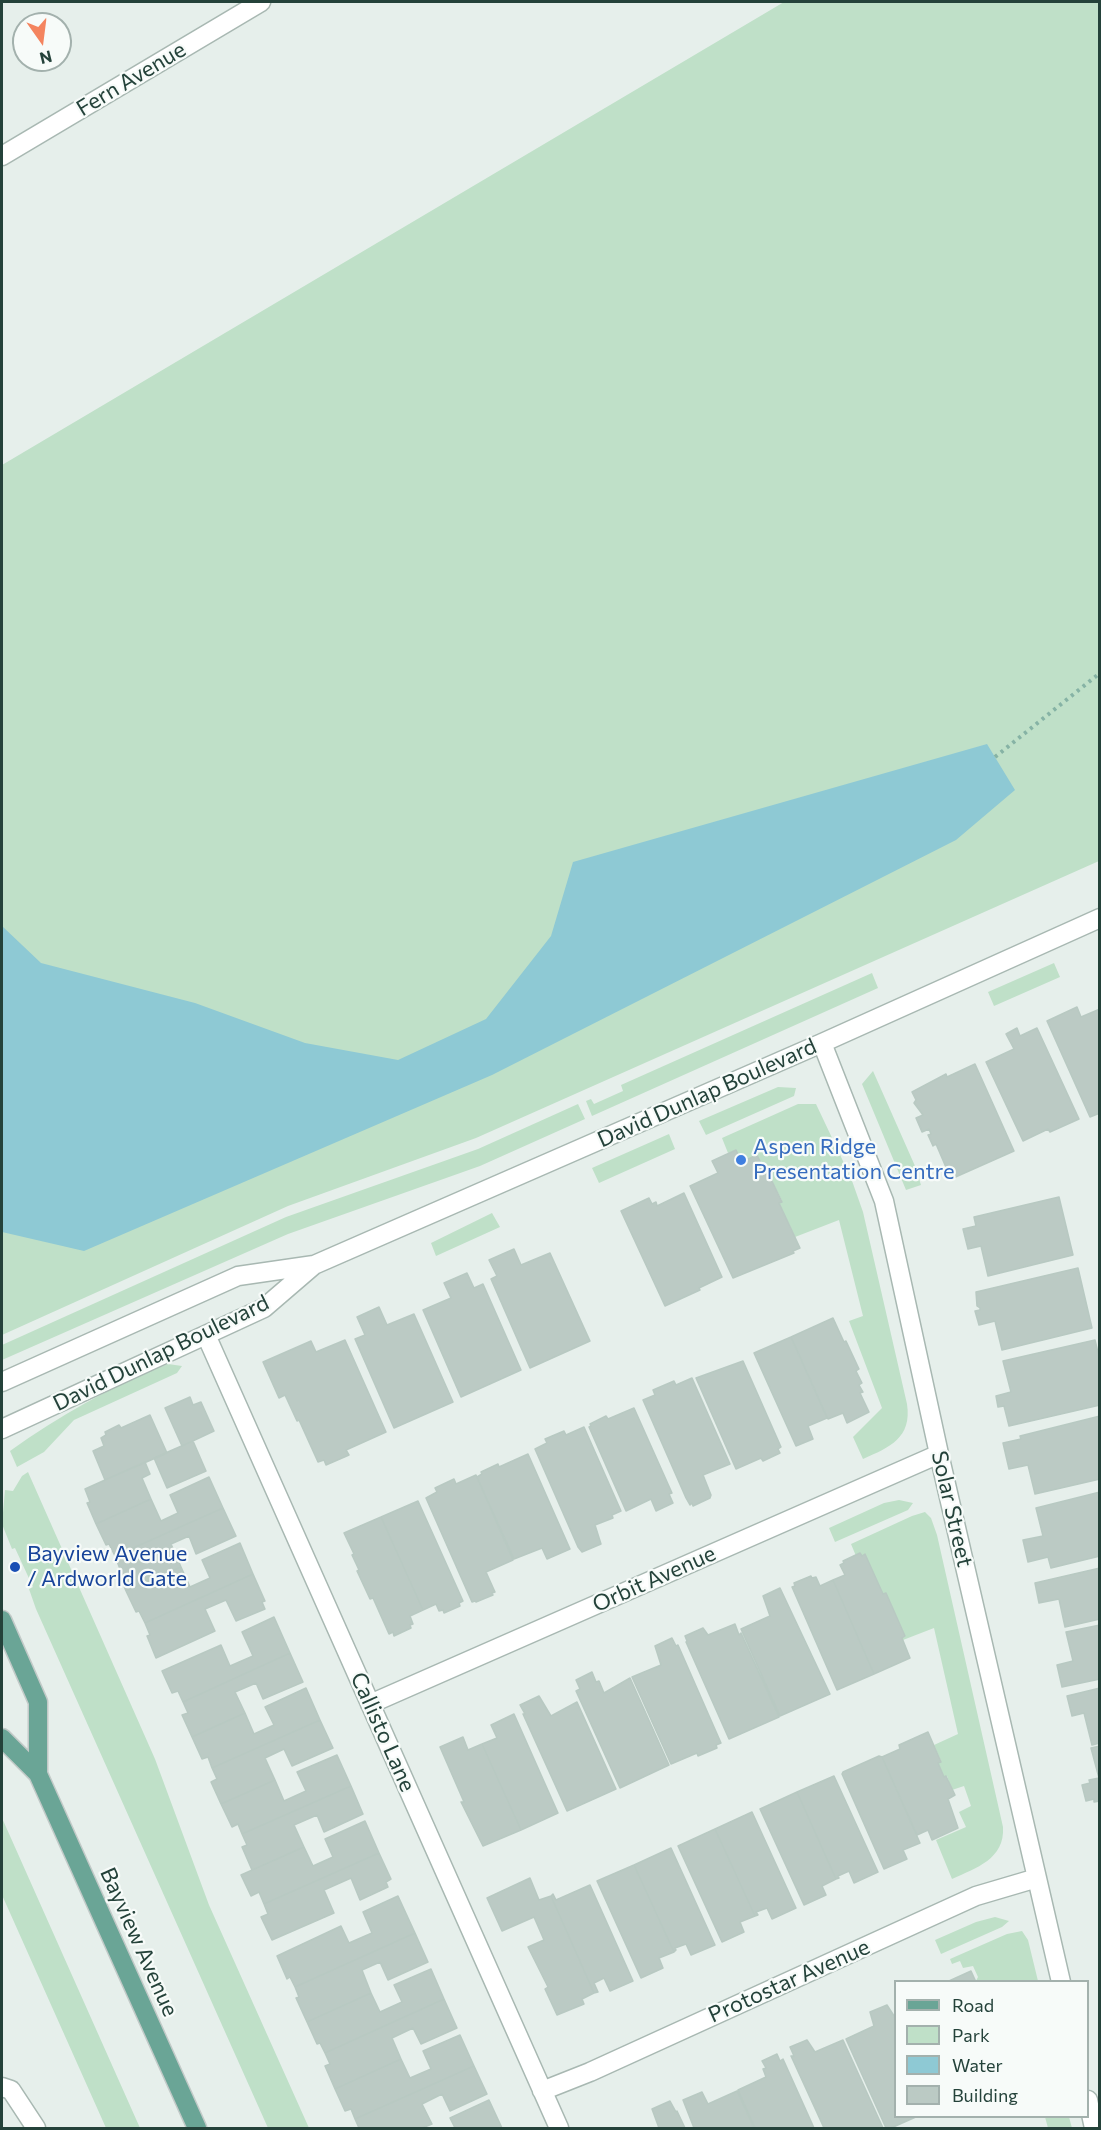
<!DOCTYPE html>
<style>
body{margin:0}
#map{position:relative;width:1101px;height:2130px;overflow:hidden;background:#e6efeb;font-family:Commissioner,sans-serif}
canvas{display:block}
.frame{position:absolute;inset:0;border:3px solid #24423a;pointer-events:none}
.legend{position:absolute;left:894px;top:1980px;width:195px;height:138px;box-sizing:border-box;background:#f7fbf9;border:2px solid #a3b1ad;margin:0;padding:8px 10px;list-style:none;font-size:18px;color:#24423a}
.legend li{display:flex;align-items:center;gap:12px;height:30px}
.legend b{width:30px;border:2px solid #a3b1ad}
.north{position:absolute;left:12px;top:12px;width:60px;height:60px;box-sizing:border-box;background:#f7fbf9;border:2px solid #a3b1ad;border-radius:50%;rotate:166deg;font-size:16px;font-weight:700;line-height:24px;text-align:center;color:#24423a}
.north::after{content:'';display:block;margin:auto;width:21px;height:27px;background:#f4845f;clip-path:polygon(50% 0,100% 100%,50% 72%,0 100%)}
</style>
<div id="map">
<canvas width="1101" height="2130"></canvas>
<div class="frame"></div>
<ul class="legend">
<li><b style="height:8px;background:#6aa596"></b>Road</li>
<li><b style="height:16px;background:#bfe0c8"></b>Park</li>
<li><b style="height:16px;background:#8ec9d4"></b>Water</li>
<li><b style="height:16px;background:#bbcac4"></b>Building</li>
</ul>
<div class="north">N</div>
</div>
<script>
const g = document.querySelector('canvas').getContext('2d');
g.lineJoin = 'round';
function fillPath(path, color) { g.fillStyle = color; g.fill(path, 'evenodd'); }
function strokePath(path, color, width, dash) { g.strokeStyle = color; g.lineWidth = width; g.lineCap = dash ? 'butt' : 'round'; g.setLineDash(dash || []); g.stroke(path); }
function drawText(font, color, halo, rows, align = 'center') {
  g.font = font + ' Commissioner,sans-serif'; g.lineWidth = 4.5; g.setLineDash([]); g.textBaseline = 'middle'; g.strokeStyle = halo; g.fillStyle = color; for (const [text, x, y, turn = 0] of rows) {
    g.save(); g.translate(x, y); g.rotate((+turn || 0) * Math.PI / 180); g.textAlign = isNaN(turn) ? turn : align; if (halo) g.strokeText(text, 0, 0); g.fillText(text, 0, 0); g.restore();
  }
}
const green = new Path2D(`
 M784 2H1099V861L476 1138 288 1206 2 1335V465Z
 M1054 963 1060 977 994 1006 988 992Z
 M872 973 878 988 592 1116 586 1101 591 1099 594 1104 623 1091 621 1085Z
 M873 1071 915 1166 921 1185 906 1190 862 1084Z
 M778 1087 796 1088 794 1096 706 1135 699 1121Z
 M578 1104 585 1119 480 1166 288 1234 2 1360V1345L286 1217 478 1149Z
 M798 1104H816L851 1178 863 1212 907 1404C912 1438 890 1447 863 1459L853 1437 882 1408 849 1321 863 1316 839 1220 795 1237 779 1203 782 1201 769 1175 767 1176 757 1156 742 1162 736 1150 728 1153 722 1138Z
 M669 1134 675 1149 599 1183 592 1168Z
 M492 1213 500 1227 436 1256 431 1243Z
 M168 1364 182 1366 177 1373 74 1420 44 1452 17 1467 10 1451C59 1416 111 1386 168 1364Z
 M28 1472 155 1759 209 1905 309 2128H268L36 1609 29 1589 33 1587 15 1548 12 1549 2 1524 5 1490 13 1491 22 1476Z
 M899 1500 913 1503 908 1510 835 1542 829 1528 884 1503Z
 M925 1512 931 1518 937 1535 1003 1827C1005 1859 976 1868 952 1879L936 1840 966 1827 959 1812 971 1806 964 1786 952 1790 947 1776 944 1777 938 1763 941 1761 934 1745 958 1734 934 1628 903 1640 902 1638 905 1636 886 1593 883 1594 865 1555 856 1556 851 1544 912 1516Z
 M2 1818 140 2128H106L2 1895Z
 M995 1917 1009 1921 1002 1927 941 1954 935 1940 976 1922Z
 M1022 1931 1028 1940 1038 1981H976L978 1977 973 1966 963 1968 960 1961 952 1964 950 1959 1007 1934Z
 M1045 2117H1069L1072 2128H1048Z`);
const water = new Path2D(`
 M987 744 1015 790 956 840 492 1075 84 1251 2 1232V926L41 963 195 1003 305 1043 398 1060 486 1019 551 936 573 862Z`);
const building = new Path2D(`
 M1077 1007 1081 1017 1100 1009V1113L1090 1117 1047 1021Z
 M1017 1028 1020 1036 1037 1028 1079 1119 1050 1132 1048 1129 1023 1141 986 1062 1014 1049 1006 1034Z
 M975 1064 1014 1151 951 1179 936 1144 933 1146 928 1135 931 1134 929 1129 922 1132 916 1118 923 1115 914 1103 916 1100 912 1092 946 1074 947 1077Z
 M736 1150 742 1162 757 1155 767 1176 769 1175 782 1202 779 1203 800 1248 793 1251 794 1253 733 1278 690 1186 718 1173 712 1161Z
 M684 1193 722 1277 699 1288 700 1290 665 1306 621 1211 649 1198 652 1204 656 1202 657 1206Z
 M1059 1197 1073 1255 988 1276 981 1246 968 1249 963 1229 976 1226 974 1217Z
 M514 1249 521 1265 550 1253 590 1341 530 1368 491 1279 497 1276 489 1260Z
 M1078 1268 1092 1328 1002 1350 995 1321 979 1325 975 1311 980 1310V1308L977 1306 976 1292Z
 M467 1273 474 1288 483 1284 521 1370 461 1397 423 1310 451 1298 444 1283Z
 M379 1307 387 1325 414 1314 453 1402 394 1428 355 1339 365 1335 357 1317Z
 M833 1318 844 1342 846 1341 859 1369 856 1371 862 1383 859 1385 863 1392 860 1393 869 1412 847 1423 843 1413 828 1419 791 1337Z
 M791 1337 827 1418 808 1426 813 1439 796 1446 754 1353Z
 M345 1340 386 1432 346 1450 349 1455 326 1465 324 1460 318 1462 299 1420 297 1421 285 1395 279 1398 263 1362 311 1341 316 1352Z
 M1095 1340 1100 1361V1405L1009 1426 1004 1406 998 1407 996 1396 1011 1392 1003 1361Z
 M743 1361 781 1447 778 1449 780 1453 763 1461 761 1458 736 1469 696 1378Z
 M692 1378 730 1464 703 1475 711 1495 710 1498 693 1506 692 1503 690 1505 686 1498 643 1400 655 1395 653 1390 674 1381 676 1385Z
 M190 1397 193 1405 201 1402 214 1431 182 1446 165 1408Z
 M634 1408 672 1493 669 1494 673 1503 656 1511 651 1499 626 1511 589 1427 591 1426 590 1424 606 1416 608 1419Z
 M150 1415 167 1453 105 1480 93 1451 104 1446 101 1438 106 1435 105 1432 119 1425 121 1428Z
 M1100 1416V1479L1035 1494 1028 1465 1009 1469 1003 1443 1021 1439 1020 1436Z
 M584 1427 621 1511 612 1515 613 1518 595 1525 601 1544 582 1552 578 1547 535 1449 547 1443 545 1439 564 1431 566 1435Z
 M193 1441 206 1471 167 1488 154 1458Z
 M528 1454 570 1549 547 1559 542 1548 514 1559 477 1477 482 1474 481 1472 498 1464 499 1467Z
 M145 1462 150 1474 142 1478 151 1499 96 1524 87 1503 90 1502 85 1489Z
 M476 1475 513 1560 486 1572 495 1592 492 1593 493 1595 476 1602 475 1601 472 1602 426 1498 437 1492 435 1488 454 1479 456 1484Z
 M209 1477 223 1508 115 1556 109 1544 106 1545 96 1524 151 1499 161 1521 178 1513 170 1495Z
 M1100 1492V1556L1051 1568 1048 1557 1028 1562 1023 1540 1043 1536 1036 1508Z
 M418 1501 463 1601 459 1603 460 1606 444 1613 443 1610 439 1611 436 1604 423 1610 381 1517Z
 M223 1508 236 1536 196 1554 189 1536 171 1544 181 1567 126 1591 117 1570 120 1569 115 1556Z
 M381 1517 423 1610 410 1616 413 1624 410 1625 411 1628 394 1636 393 1632 389 1634 373 1598 370 1599 357 1571 359 1570 352 1555 354 1554 344 1533Z
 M240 1543 253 1574 145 1623 139 1611 136 1612 126 1591 181 1567 190 1587 210 1578 202 1560Z
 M860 1553 862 1556 865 1554 883 1594 886 1593 905 1636 902 1638 910 1658 874 1674 833 1580 845 1575 840 1565 844 1563 843 1561Z
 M1100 1568V1619L1065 1627 1059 1599 1039 1603 1035 1583Z
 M253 1574 265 1601 262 1602 265 1609 236 1621 226 1600 205 1609 215 1631 156 1658 147 1636 150 1635 145 1623Z
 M811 1576 812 1578 816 1577 820 1586 833 1580 874 1674 837 1690 792 1587 795 1586 794 1583Z
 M780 1588 830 1694 780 1716 741 1629 770 1616 763 1596Z
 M274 1617 290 1653 183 1702 178 1691 172 1693 162 1671 221 1645 230 1666 253 1656 242 1632Z
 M735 1624 739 1635 741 1633 779 1717 729 1739 686 1642 687 1641 685 1636 703 1628 708 1635Z
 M1100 1625V1679L1062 1687 1057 1665 1073 1661 1066 1632Z
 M672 1638 676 1646 678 1645 721 1743 716 1745 717 1748 698 1756 697 1753 671 1764 632 1677 661 1665 655 1646Z
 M290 1653 303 1682 263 1699 256 1683 235 1692 245 1713 192 1737 182 1715 188 1713 183 1702Z
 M592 1672 596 1682 599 1681 604 1693 630 1678 669 1765 620 1788 576 1691 580 1689 576 1680Z
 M306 1688 320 1720 212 1768 208 1757 202 1759 192 1737 245 1713 254 1734 274 1725 265 1707Z
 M1100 1688V1743L1092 1745 1084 1713 1072 1716 1067 1696Z
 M539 1696 551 1716 577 1702 616 1789 567 1811 523 1714H525L520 1705Z
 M514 1714 558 1813 521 1830 482 1744 497 1738 491 1725Z
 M320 1720 333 1748 292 1766 284 1749 265 1758 275 1780 221 1804 211 1782 217 1779 212 1768Z
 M928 1732 941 1762 938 1763 944 1777 946 1776 955 1795 948 1799 958 1828 932 1840 928 1830 917 1835 882 1757 900 1749 899 1745Z
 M463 1737 468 1750 482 1744 521 1830 483 1846 461 1802H464L440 1747Z
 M1100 1746V1801L1094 1802V1799L1086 1801 1082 1785 1090 1783 1089 1780 1099 1778 1091 1748Z
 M337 1755 351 1786 242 1834 238 1824 232 1827 221 1804 275 1780 284 1801 306 1791 297 1772Z
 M879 1756 882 1757 920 1843 903 1850 907 1859 884 1869 842 1774 843 1772Z
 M834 1776 878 1872 854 1883 849 1871 838 1876 839 1878 836 1879 797 1792Z
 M351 1786 363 1814 324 1832 317 1815 294 1825 304 1847 252 1870 242 1847 247 1845 242 1834Z
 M797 1792 836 1879 822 1886 826 1895 804 1905 760 1809Z
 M752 1812 796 1908 772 1919 767 1908 756 1912 758 1915 755 1916 715 1829Z
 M365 1821 379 1853 264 1904 259 1892 251 1896 241 1875 304 1847 313 1866 333 1857 325 1839Z
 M715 1829 755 1916 740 1922 744 1932 722 1942 678 1846Z
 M671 1848 715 1945 691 1955 686 1944 675 1948 676 1950 674 1952 634 1865Z
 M379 1853 391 1879 386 1882 388 1887 360 1900 351 1878 324 1890 334 1913 272 1940 261 1917 268 1914 264 1904Z
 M634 1865 674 1952 659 1958 663 1968 641 1978 597 1881Z
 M530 1878 539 1900 551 1896 594 1993 582 1999 584 2004 557 2015 545 1989 548 1987 528 1947 544 1940 534 1917 502 1931 487 1898Z
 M590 1885 633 1981 610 1991 604 1978 594 1983 598 1992 594 1993 551 1896 553 1894 556 1900Z
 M398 1896 415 1933 295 1987 290 1977 287 1979 277 1956 341 1926 349 1943 372 1933 363 1912Z
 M415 1933 428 1962 388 1980 380 1962 362 1970 371 1993 307 2022 296 1998 299 1997 295 1987Z
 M431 1969 444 1999 325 2053 320 2043 317 2044 307 2022 371 1993 380 2012 402 2002 394 1985Z
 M971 1971 976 1982 949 1981Z
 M444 1999 457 2028 421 2044 413 2028 392 2038 401 2059 335 2089 325 2066 330 2064 325 2053Z
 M887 2005 896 2019V2116H918L891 2128H886L846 2039 874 2026 870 2012Z
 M460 2035 474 2066 355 2119 351 2109 345 2111 335 2089 401 2059 410 2078 431 2069 423 2051Z
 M807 2040 815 2052 843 2040 883 2128H824L791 2056H794L790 2047Z
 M777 2054 780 2061 783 2059 814 2128H755L738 2090 766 2077 763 2069 766 2068 762 2061Z
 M474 2066 487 2094 450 2111 442 2094 422 2104 432 2124 422 2128H359L355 2119Z
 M737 2091 754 2128H694L683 2100 702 2092 708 2104Z
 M489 2100 502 2128H455L450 2118Z
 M670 2101 676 2112 677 2111 685 2128H658H659L652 2109Z`);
const path = new Path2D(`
 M995 757 1100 673`);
const minor = new Path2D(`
 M2 156 261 2
 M822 1043 884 1201 939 1454 1061 1982
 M206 1335 559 2128
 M2 1382 238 1276 314 1265 822 1043 1100 918
 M2 1429 264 1308 314 1265
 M370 1704 939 1454
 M2 2087 11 2090 36 2128
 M542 2091 590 2072 976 1896 1037 1878
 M1088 2100 1094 2128`);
const major = new Path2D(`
 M2 1620 38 1702V1774
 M2 1738 38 1774 197 2128`);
const markers = [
 [741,1160,6,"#3f7fe0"],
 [15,1567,6,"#1a4fb4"]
];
const streetNames = [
 ["Fern Avenue",131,79,-31],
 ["David Dunlap Boulevard",707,1093,-24],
 ["David Dunlap Boulevard",161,1353,-26],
 ["Solar Street",952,1509,77],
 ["Orbit Avenue",654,1579,-24],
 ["Callisto Lane",383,1732,66],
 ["Bayview Avenue",139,1942,66],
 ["Protostar Avenue",789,1981,-24]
];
const shopNames = [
 ["Aspen Ridge",753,1147],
 ["Presentation Centre",753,1172]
];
const transitNames = [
 ["Bayview Avenue",27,1554],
 ["/ Ardworld Gate",27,1579]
];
fillPath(green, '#bfe0c8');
fillPath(water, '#8ec9d4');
fillPath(building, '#bbcac4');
strokePath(building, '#b8c9c2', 1.5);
strokePath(minor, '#a8b8b2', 21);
strokePath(major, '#c2cac8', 21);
strokePath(path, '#86b3a5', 4, [3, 4.5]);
strokePath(minor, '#fff', 18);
strokePath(major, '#6aa596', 18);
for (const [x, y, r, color] of markers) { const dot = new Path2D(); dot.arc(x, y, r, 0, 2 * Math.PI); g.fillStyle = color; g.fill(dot); strokePath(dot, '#f7fbf9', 2); }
drawText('22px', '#24423a', '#f7fbf9', streetNames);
drawText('22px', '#366cbe', '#f7fbf9', shopNames, 'left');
drawText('22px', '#164399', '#f7fbf9', transitNames, 'left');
</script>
